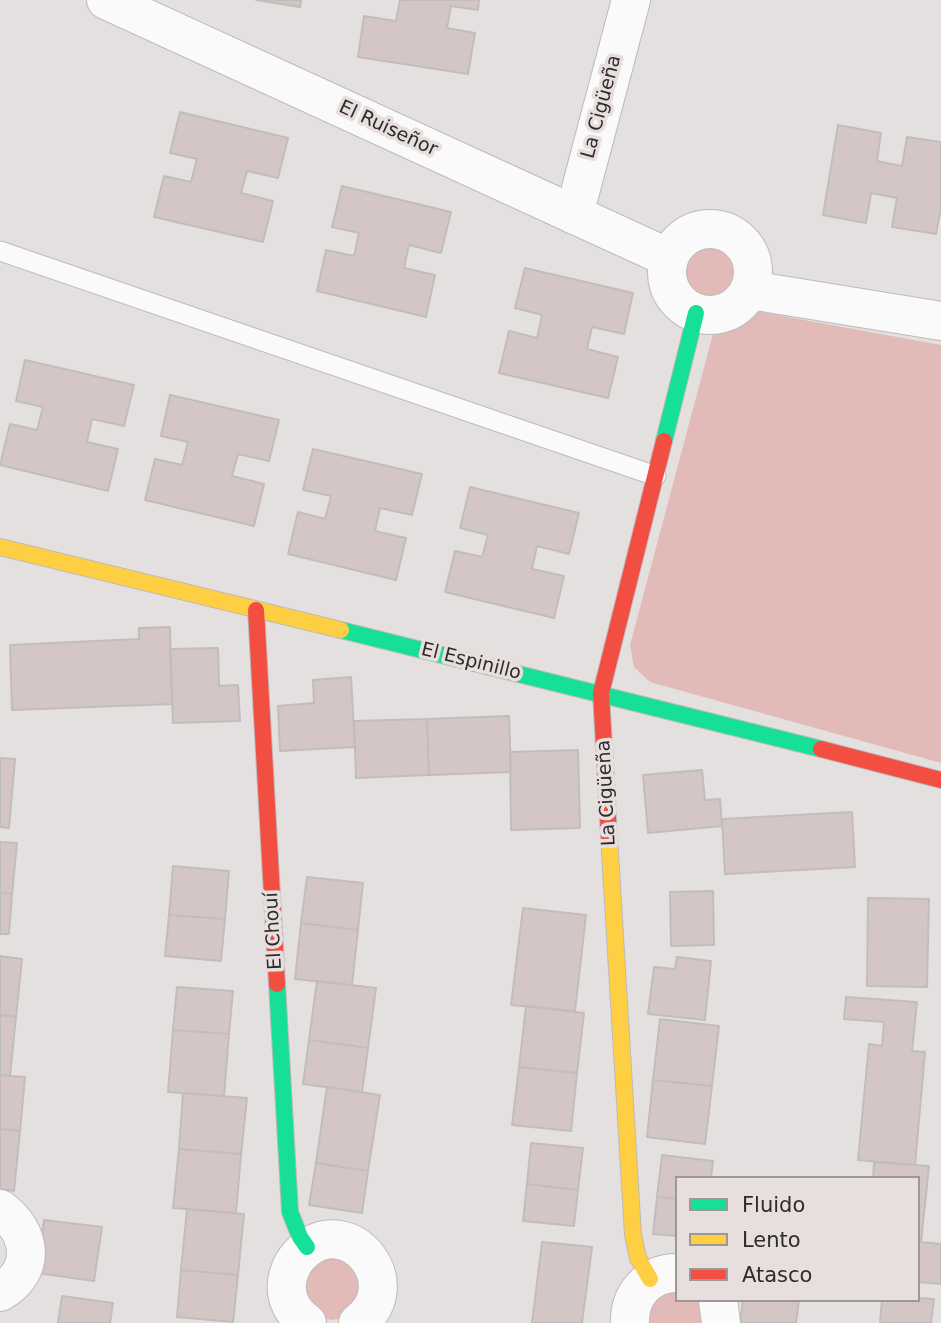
<!DOCTYPE html>
<meta charset="utf-8">
<style>
body{margin:0}
#map{position:relative;width:941px;height:1323px;overflow:hidden;background:#e5e0e0;font-family:"DejaVu Sans",sans-serif}
canvas{display:block}
.legend{position:absolute;left:675px;top:1176px;width:245px;height:126px;box-sizing:border-box;background:#e7dfde;border:2px solid #9d9796;margin:0;padding:9px 12px;list-style:none;font-size:21px;color:#2e2b2b}
.legend li{display:flex;align-items:center;gap:14px;height:35px}
.legend b{width:35px;border:2px solid #9d9796}
</style>
<div id="map">
<canvas width="941" height="1323"></canvas>
<ul class="legend">
<li><b style="height:9px;background:#16e098"></b>Fluido</li>
<li><b style="height:9px;background:#ffcf43"></b>Lento</li>
<li><b style="height:9px;background:#f24e42"></b>Atasco</li>
</ul>
</div>
<script>
const g = document.querySelector('canvas').getContext('2d');
g.lineJoin = 'round';
function fillPath(path, color) { g.fillStyle = color; g.fill(path, 'evenodd'); }
function strokePath(path, color, width, dash) { g.strokeStyle = color; g.lineWidth = width; g.lineCap = dash ? 'butt' : 'round'; g.setLineDash(dash || []); g.stroke(path); }
function drawText(font, color, halo, rows, align = 'center') {
  g.font = font + ' "DejaVu Sans",sans-serif'; g.lineWidth = 7; g.setLineDash([]); g.textBaseline = 'middle'; g.strokeStyle = halo; g.fillStyle = color; for (const [text, x, y, turn = 0] of rows) {
    g.save(); g.translate(x, y); g.rotate((+turn || 0) * Math.PI / 180); g.textAlign = isNaN(turn) ? turn : align; if (halo) g.strokeText(text, 0, 0); g.fillText(text, 0, 0); g.restore();
  }
}
const green = new Path2D(`
 M677 272a34 34 0 1 1 68 0a34 34 0 1 1-68 0Z
 M755 311 941 345V763L650 682 634 667 630 645 714 330 738 324Z
 M338 1252 366 1281 343 1318 332 1320 320 1318 298 1280 302 1269Z
 M677 1283V1300H705L709 1323H642V1312Z`);
const building = new Path2D(`
 M256 0H301L300 7Z
 M400 0H479L478 10 451 6 447 28 475 33 468 74 358 57 364 16 396 21Z
 M180 112 288 138 278 178 247 171 241 193 273 201 263 242 154 217 164 176 191 182 197 159 170 153Z
 M838 125 881 133 877 161 902 166 907 137 941 142V206L936 234 892 227 897 198 871 193 866 223 823 215Z
 M342 186 451 212 441 253 409 245 404 268 435 275 426 317 317 291 326 250 354 256 359 233 332 227Z
 M525 268 633 293 624 334 592 327 587 349 618 357 608 398 499 373 509 331 537 338 542 315 515 308Z
 M25 360 134 385 124 426 92 419 87 442 118 449 108 491 0 465 10 424 37 430 43 407 16 401Z
 M170 395 279 420 269 461 238 454 232 476 264 484 254 526 145 500 155 459 182 465 188 442 161 436Z
 M313 449 422 474 412 515 380 508 375 531 406 538 396 580 288 554 298 512 325 519 331 496 303 490Z
 M470 487 579 513 569 554 537 546 532 569 564 576 554 618 445 592 455 551 482 557 488 535 460 528Z
 M170 627 172 704 12 710 10 645 139 639V628Z
 M218 648 219 686 238 685 240 721 173 723 170 649Z
 M351 677 355 747 280 751 278 706 314 703 313 680Z
 M509 716 511 772 429 775 427 719Z
 M427 719 429 775 356 778 354 721Z
 M578 750 580 828 511 830 510 752Z
 M0 758 15 759 9 828 0 827Z
 M702 770 705 800 720 799 722 826 648 833 643 775Z
 M852 812 855 867 725 874 722 819Z
 M0 842 17 843 12 894 0 893Z
 M173 866 229 871 225 919 169 915Z
 M307 877 363 883 358 930 301 923Z
 M713 891 714 945 671 946 670 892Z
 M0 893 12 894 9 934H0Z
 M868 898 929 899 927 987 867 986Z
 M523 908 586 915 575 1011 511 1005Z
 M169 915 225 919 221 961 165 956Z
 M301 923 358 930 352 985 295 979Z
 M0 956 22 959 16 1017 0 1015Z
 M677 957 711 961 705 1020 648 1014 654 967 675 969Z
 M317 981 376 988 368 1048 309 1040Z
 M177 987 233 991 229 1034 173 1030Z
 M846 997 917 1002 912 1051 925 1052 915 1165 858 1160 869 1044 882 1046 884 1022 844 1019Z
 M526 1006 584 1013 577 1073 519 1067Z
 M0 1015 16 1017 10 1076 0 1075Z
 M660 1019 719 1026 712 1086 653 1080Z
 M173 1030 229 1034 224 1096 168 1092Z
 M309 1040 368 1048 362 1092 303 1084Z
 M519 1067 577 1073 571 1131 512 1125Z
 M0 1075 25 1077 20 1131 0 1129Z
 M653 1080 712 1086 705 1144 647 1137Z
 M327 1087 380 1095 368 1171 316 1163Z
 M183 1093 247 1098 241 1154 179 1149Z
 M0 1129 20 1131 14 1191 0 1189Z
 M531 1143 583 1148 578 1190 527 1184Z
 M179 1149 241 1154 236 1213 173 1208Z
 M662 1155 713 1161 711 1178H677V1199L657 1197Z
 M874 1162 929 1166 921 1242 941 1244V1284L918 1282V1178H873Z
 M316 1163 368 1171 362 1213 309 1205Z
 M527 1184 578 1190 574 1226 523 1221Z
 M657 1197 677 1199V1236L653 1234Z
 M187 1209 244 1214 238 1275 181 1270Z
 M44 1220 102 1227 94 1281 37 1273Z
 M542 1242 592 1247 582 1323H532Z
 M181 1270 238 1275 233 1322 177 1317Z
 M62 1296 113 1303 110 1323H58Z
 M918 1298 934 1299 931 1323H880L882 1300H918Z
 M743 1300H799L796 1323H740Z`);
const lane = new Path2D(`
 M0 251 656 476`);
const street = new Path2D(`
 M106 0 669 258
 M574 215 631 0
 M667 272a43 43 0 1 1 86 0a43 43 0 1 1-86 0Z
 M750 290 941 321
 M0 1209C32 1232 37 1271 0 1292
 M718 1300 721 1323
 M307 1323C293 1313 285 1299 287 1282 289 1268 295 1258 305 1250 351 1212 409 1285 358 1323
 M630 1323C629 1295 648 1273 677 1273`);
const fast = new Path2D(`
 M664 441 696 313
 M341 630 821 749
 M277 984 290 1212 300 1237 307 1247`);
const slow = new Path2D(`
 M0 547 341 630
 M609 836 633 1235 638 1258 650 1279`);
const jam = new Path2D(`
 M256 610 277 984
 M821 749 941 780
 M609 836 601 693 664 441`);
const streetNames = [
 ["La Cigüeña",602,107,-75],
 ["El Ruiseñor",388,129,25],
 ["El Espinillo",471,662,14],
 ["La Cigüeña",607,793,-93],
 ["El Chouí",274,931,-93]
];
fillPath(green, '#e2bab8');
fillPath(building, '#d5c6c6');
strokePath(building, '#c1bdbd', 2);
strokePath(lane, '#bdbaba', 21);
strokePath(street, '#bdbaba', 40);
strokePath(fast, '#bdbaba', 18);
strokePath(slow, '#bdbaba', 18);
strokePath(jam, '#bdbaba', 18);
strokePath(lane, '#fbfafa', 19);
strokePath(street, '#fbfafa', 38);
strokePath(fast, '#16e098', 16);
strokePath(slow, '#ffcf43', 16);
strokePath(jam, '#f24e42', 16);
drawText('19px', '#2e2b2b', '#e7dfde', streetNames);
</script>
